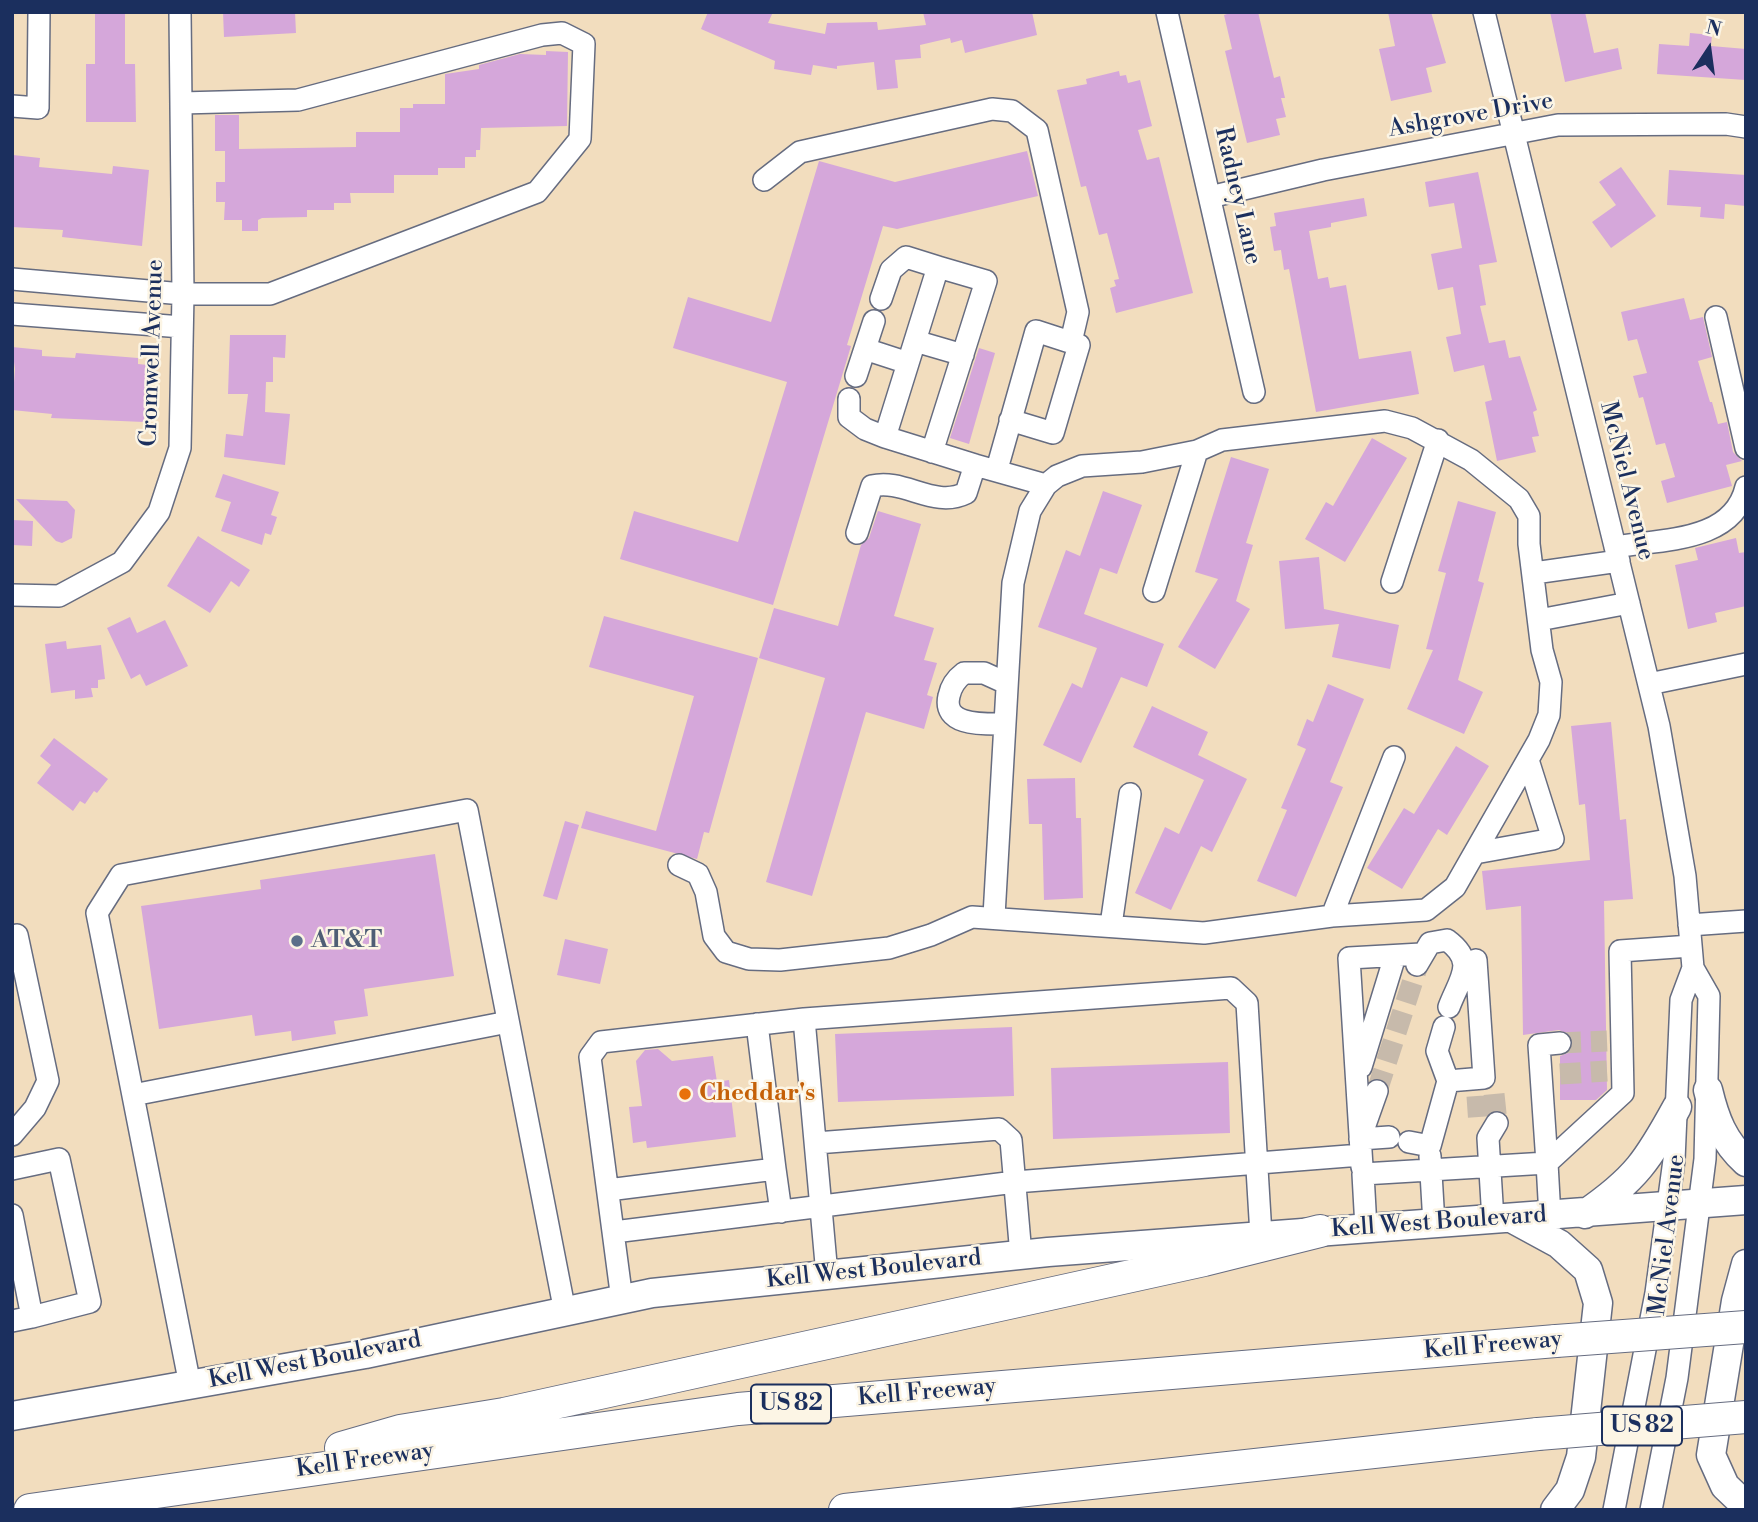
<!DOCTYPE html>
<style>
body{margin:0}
#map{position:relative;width:1758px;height:1522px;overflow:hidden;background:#f2ddbe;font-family:"Libre Bodoni",serif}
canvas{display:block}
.frame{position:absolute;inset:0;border:14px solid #1b2f5e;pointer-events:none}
.north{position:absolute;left:1674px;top:14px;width:70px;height:70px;-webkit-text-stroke:5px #fcf5e5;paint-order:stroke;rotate:13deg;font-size:19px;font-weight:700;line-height:28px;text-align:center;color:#1b2f5e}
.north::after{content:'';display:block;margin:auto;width:24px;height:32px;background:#1b2f5e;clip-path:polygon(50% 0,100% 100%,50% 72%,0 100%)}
</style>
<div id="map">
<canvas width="1758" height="1522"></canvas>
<div class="frame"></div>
<div class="north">N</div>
</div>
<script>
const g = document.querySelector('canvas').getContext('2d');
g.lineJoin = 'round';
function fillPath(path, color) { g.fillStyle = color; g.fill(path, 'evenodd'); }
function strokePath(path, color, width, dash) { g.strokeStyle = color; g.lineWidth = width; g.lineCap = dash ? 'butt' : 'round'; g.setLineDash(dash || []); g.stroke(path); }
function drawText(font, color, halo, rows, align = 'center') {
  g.font = font + ' "Libre Bodoni",serif'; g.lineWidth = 5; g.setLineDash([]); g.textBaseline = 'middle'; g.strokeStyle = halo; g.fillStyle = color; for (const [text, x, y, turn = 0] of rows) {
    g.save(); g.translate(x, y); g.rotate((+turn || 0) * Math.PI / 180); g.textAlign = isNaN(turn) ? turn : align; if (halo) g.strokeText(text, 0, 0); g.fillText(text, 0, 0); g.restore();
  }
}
const building = new Path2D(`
 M95 12H125V64H135L136 122H86V64H95Z
 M223 12H295L296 33 224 37Z
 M708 12H773L768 23 825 34 827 23 877 22 878 30 926 25 923 12H1032L1037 35 965 53 962 40 951 43 950 38 920 45 921 58 895 60 898 88 877 90 874 62 837 66V69L813 65 811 75 774 69 775 61 701 29Z
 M1233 12H1258L1274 78 1280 76 1285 98H1281L1286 117 1276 119 1280 135 1247 143 1225 51 1232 49 1224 15Z
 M1388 12H1431L1446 63 1426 68 1432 92 1391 101 1379 49 1395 46Z
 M1550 12H1585L1594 53 1618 48 1622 69 1565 82Z
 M1690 33 1712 35 1711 46 1746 49V80L1657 74 1659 44 1689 46Z
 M546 51 568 52 567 126 481 128 480 150H476V157H465V168H438V175H394V193H350L351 203H334V210H307V217L262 218 258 220V231H242V220H224L225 202H216V182H225V151H215V115H239V149L356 147V132H400V108H413V104H445V74L479 69V65L520 54 546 55Z
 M1119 71 1120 76 1126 75 1128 83 1140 80 1152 126 1138 130 1147 160 1159 157 1193 293 1116 313 1110 288 1116 286 1114 280 1119 279 1107 233 1099 235 1086 186 1081 187 1057 90 1087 84 1086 79Z
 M1027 151 1038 196 897 229 883 226 847 345 851 346 773 605 620 559 634 511 738 542 787 382 673 348 688 297 771 322 819 161 895 182Z
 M13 155 40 158 39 167 112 174 113 166 149 170 142 246 62 237 63 230 12 227Z
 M1621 167 1656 216 1611 248 1592 222 1616 205 1599 182Z
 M1669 170 1746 175V206L1725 204 1724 219 1700 217 1701 207 1667 205Z
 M1478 172 1497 262 1479 265 1486 305 1480 306 1489 343 1505 340 1509 358 1520 356 1537 410 1533 412 1539 436 1532 437 1536 452 1497 461 1485 402 1492 400 1484 365 1454 372 1446 337 1461 334 1453 287 1438 290 1431 254 1462 248 1454 203 1429 207 1425 182Z
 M1364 198 1367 216 1331 223V227L1309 231 1318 279 1328 277 1330 288 1346 285 1359 359 1411 351 1419 394 1316 412 1289 269 1284 270 1281 250 1274 251 1270 227 1276 226 1274 213Z
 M1684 298 1690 320 1703 317 1712 357 1698 361 1710 402H1712L1718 424 1727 422 1733 452 1742 461 1726 465 1732 486 1667 503 1661 481 1675 477 1665 443 1656 445 1643 397 1639 398 1633 376 1647 373 1637 339 1628 341 1621 312Z
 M230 335H286L285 358 273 357V382H266L265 412 290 414 285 465 224 457 226 434 243 436 248 394H228Z
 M12 347 42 350V356L75 358 76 353 138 358V364L148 365 144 422 51 418 52 414 12 410 15 369Z
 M979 348 995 353 969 444 950 438Z
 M1372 438 1407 458 1345 562 1305 539 1326 502 1333 506Z
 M1231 457 1269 469 1246 543 1253 545 1236 601 1250 609 1215 669 1178 647 1218 579 1195 572Z
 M223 474 279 492 271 515 277 517 271 535 265 533 262 545 221 531 231 502 215 497Z
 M1103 491 1142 505 1117 574 1100 568 1084 614 1164 644 1147 687 1121 677 1081 763 1043 745 1072 683 1082 688 1097 648 1038 627 1066 550 1080 556Z
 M16 499 67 501 75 510 72 538 62 543 56 541Z
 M1458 501 1496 512 1478 581 1484 583 1458 680 1483 692 1464 734 1407 709 1433 650 1426 649 1446 573 1438 571Z
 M878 511 921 524 894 616 934 628 924 660 937 663 927 695 933 697 924 729 866 712 812 896 766 882 825 678 759 658 774 608 838 626 861 545 869 538Z
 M13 520 33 521 32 546 12 545Z
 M198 536 250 570 239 587 231 581 210 613 167 586Z
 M1736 538 1739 553 1746 552V606L1715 613 1717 622 1688 629 1675 565 1698 560 1695 548Z
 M1319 557 1324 609 1399 625 1390 669 1332 657 1339 624 1285 629 1279 561Z
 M604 616 758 658 709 833 704 832 697 859 581 828 586 811 656 831 694 696 589 667Z
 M130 617 137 633 165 620 188 666 146 686 140 674 131 679 107 628Z
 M66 641 67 649 101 645 105 679 98 680V688H91L93 697 75 699V690L51 693 45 644Z
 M1328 684 1364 699 1330 782 1343 787 1296 897 1257 881 1287 810 1281 808 1306 749 1297 745 1307 719 1313 722Z
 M1152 706 1208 732 1198 755 1247 779 1212 852 1201 846 1171 910 1135 893 1165 827 1179 834 1204 780 1133 747Z
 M1611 722 1620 820 1626 819 1633 899 1604 901 1607 1090 1596 1100H1560V1056L1568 1053 1573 1041 1570 1035 1559 1030 1523 1035 1521 906 1486 910 1482 871 1590 860 1585 804 1579 805 1571 726Z
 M54 738 108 779 97 793 94 791 85 804 80 801 73 811 37 783 51 765 40 756Z
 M1456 746 1489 766 1447 835 1438 829 1402 889 1367 868 1404 808 1414 814Z
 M1075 778 1076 818H1081L1083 898 1044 900 1042 824H1029L1027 779Z
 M565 821 579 825 557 900 543 896Z
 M435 854 454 976 364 989 368 1016 334 1021 336 1034 292 1041 291 1031 255 1036 252 1015 159 1029 141 906 261 889 260 880Z
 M565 939 608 949 600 984 557 975Z
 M1012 1027 1014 1096 838 1102 835 1034Z
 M658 1049 672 1061 713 1056 717 1082 729 1080 736 1137 647 1148 646 1141 633 1143 629 1107 642 1106 636 1061 645 1050Z
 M1228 1062 1230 1133 1053 1139 1051 1068Z`);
const minorTunnel = new Path2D(`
 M1560 1043 1607 1041
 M1560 1074 1607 1071
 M1377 1091 1417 968
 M1494 1094 1497 1123
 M1477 1096 1479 1125`);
const minor = new Path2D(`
 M1167 12 1254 392
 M1484 12 1659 726 1685 876 1693 968 1681 1000 1674 1160 1656 1293 1614 1510
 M12 106 38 108 39 12
 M764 180 800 152 992 109 1012 111 1037 130 1078 312 1071 342
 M1210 197 1323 170 1558 125 1726 124 1746 127
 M12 279 183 294H270L537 192 580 139 584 44 562 33 542 35 298 100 181 103
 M881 299 891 270 906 257 938 267
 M12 314 182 327
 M1716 317 1746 448
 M915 341 963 355
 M865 349 908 363
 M856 376 874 321
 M849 399V417L865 429 885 437
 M932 452 986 281 938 267 885 437 975 465
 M997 469 1036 331 1079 345 1053 433 1010 420
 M857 533 872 486C904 478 934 509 966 493L975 465 1046 485
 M1615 547C1661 539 1733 543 1746 487
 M1534 573 1619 561
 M1392 582 1438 440
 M1154 591 1197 451
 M12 595 59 596 122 562 159 512 180 448 183 294 180 12
 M1539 620 1629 603
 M1649 684 1746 664
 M1003 724C983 724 942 726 949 696 951 686 956 679 964 673H984L1006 683
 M1475 853 1553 839 1528 760
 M679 865 698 874 706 892 714 936 726 952 749 959 780 960 889 948 931 935 972 917 1204 933 1332 916 1426 910 1455 887 1539 740 1549 715 1551 682 1542 650 1529 544V516L1519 499 1471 460 1412 428 1385 421 1222 440 1197 451 1142 462 1082 466 1057 476 1046 485 1030 511 1013 583 994 916
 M1332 916 1394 757
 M1111 925 1130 794
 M1689 925 1746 921
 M1417 965 1430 943 1447 940C1477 962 1460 978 1449 1007
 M804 1019 827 1275
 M1361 1067 1395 956
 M1448 1081 1484 1078 1476 960
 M1377 1091 1360 1139 1389 1137
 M133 1095 508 1022
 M12 1135 35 1108 48 1081 17 935
 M1409 1142 1430 1146 1448 1081 1437 1051 1444 1027
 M816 1143 999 1129 1011 1140 1021 1255
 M1430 1156 1434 1224
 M1362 1167 1349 958 1421 954
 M12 1169 59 1159 90 1302 32 1317
 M775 1169 781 1212
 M608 1190 775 1169 757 1024
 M12 1215 32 1317 12 1321
 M1550 1217 1547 1163 1623 1093 1620 951 1691 946
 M1493 1220 1488 1138 1497 1123
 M1366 1228 1363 1174 1547 1163 1539 1045 1560 1043
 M614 1232 1015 1182 1361 1155
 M622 1300 590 1057 601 1042 804 1019 1231 988 1247 1003 1261 1235
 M190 1385 97 913 121 875 467 810 565 1312
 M1651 1510 1677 1378 1705 1159 1709 996 1693 968`);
const major = new Path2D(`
 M1708 1090C1715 1119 1723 1141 1746 1162
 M1585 1214C1636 1179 1648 1160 1677 1107
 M1513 1219 1559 1244 1588 1270 1598 1303 1581 1457 1570 1490 1555 1510
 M1746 1264 1736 1301 1711 1455 1725 1486 1746 1506
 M12 1416 365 1354 652 1293 1048 1252 1746 1200`);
const highway = new Path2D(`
 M341 1448 400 1431 504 1414 1204 1260 1320 1231
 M30 1510 738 1409 1556 1341
 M845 1510 1538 1434`);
const highwayBridge = new Path2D(`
 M1556 1341 1746 1327
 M1538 1434 1746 1417`);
const markers = [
 [297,941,7,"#5c6f8a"],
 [685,1094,7,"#e8710a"]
];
const shields = [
 [791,1404,80],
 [1642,1426,80]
];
const shieldNames = [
 ["US 82",791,1404],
 ["US 82",1642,1426]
];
const streetNames = [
 ["Ashgrove Drive",1471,116,-10],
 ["Radney Lane",1237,196,77],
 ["Cromwell Avenue",153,353,-88],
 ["McNiel Avenue",1626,481,76],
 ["Kell West Boulevard",1439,1223,-4],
 ["McNiel Avenue",1668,1235,-83],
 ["Kell West Boulevard",874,1270,-6],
 ["Kell Freeway",1493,1346,-5],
 ["Kell West Boulevard",315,1361,-11],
 ["Kell Freeway",927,1393,-5],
 ["Kell Freeway",365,1461,-8]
];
const serviceNames = [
 ["AT&T",311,941]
];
const foodNames = [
 ["Cheddar's",699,1094]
];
fillPath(building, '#d5a7da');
strokePath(minorTunnel, '#c7baab', 21, [21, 10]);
strokePath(minor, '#666c80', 24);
strokePath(major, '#666c80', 31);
strokePath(highway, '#666c80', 34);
strokePath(minor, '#fff', 21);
strokePath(major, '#fff', 28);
strokePath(highway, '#fff', 32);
strokePath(highwayBridge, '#666c80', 34, []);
strokePath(highwayBridge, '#fff', 32);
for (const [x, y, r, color] of markers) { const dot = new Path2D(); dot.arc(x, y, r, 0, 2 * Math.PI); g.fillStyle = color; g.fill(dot); strokePath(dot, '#fcf5e5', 2.5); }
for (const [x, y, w] of shields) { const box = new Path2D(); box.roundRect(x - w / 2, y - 19.5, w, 39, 5); g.fillStyle = '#fcf5e5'; g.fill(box); strokePath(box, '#1b2f5e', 2); }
drawText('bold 23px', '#1b2f5e', null, shieldNames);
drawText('24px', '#1b2f5e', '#fcf5e5', streetNames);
drawText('bold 24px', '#4e5e75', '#fcf5e5', serviceNames, 'left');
drawText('bold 24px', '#c56008', '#fcf5e5', foodNames, 'left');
</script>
